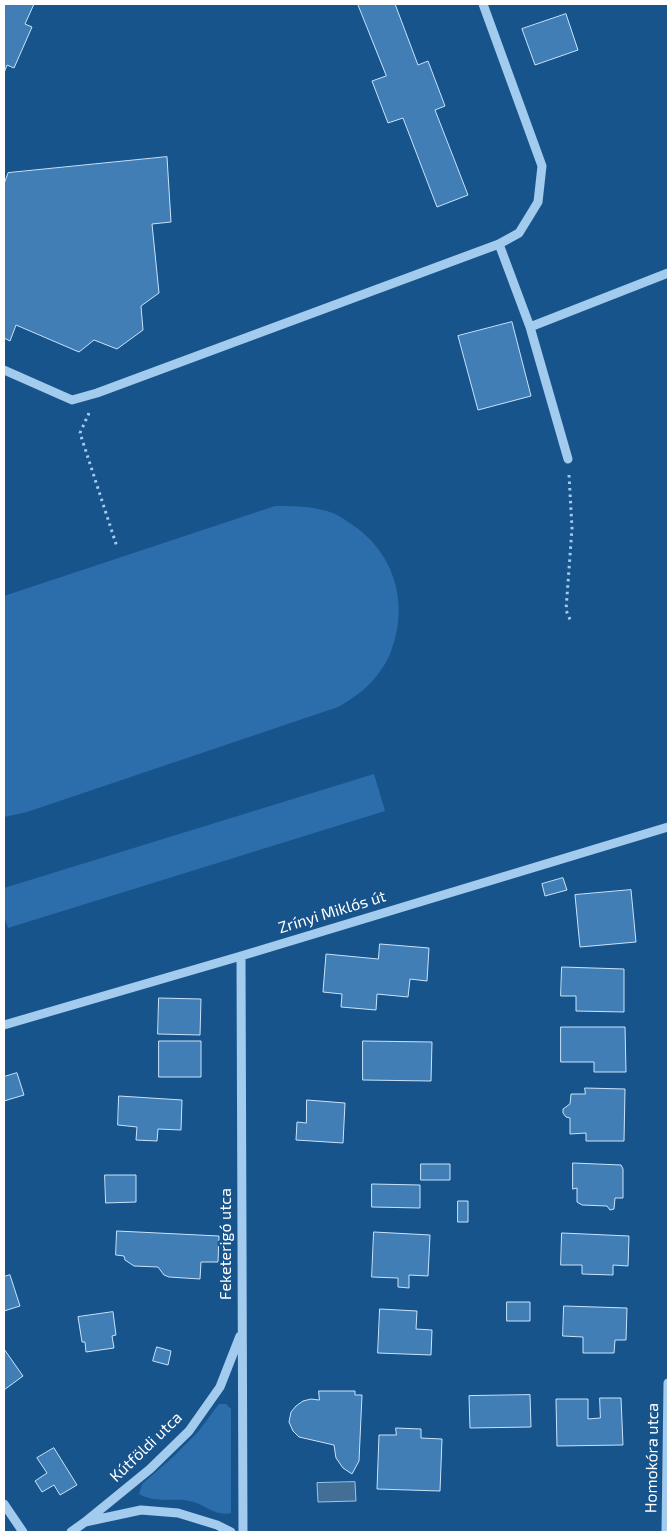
<!DOCTYPE html>
<meta charset="utf-8">
<style>
body{margin:0}
#map{position:relative;width:672px;height:1536px;overflow:hidden;background:#18548c;font-family:"Exo 2",sans-serif}
canvas{display:block}
.frame{position:absolute;inset:0;border:5px solid #fff;pointer-events:none}
</style>
<div id="map">
<canvas width="672" height="1536"></canvas>
<div class="frame"></div>
</div>
<script>
const g = document.querySelector('canvas').getContext('2d');
g.lineJoin = 'round';
function fillPath(path, color) { g.fillStyle = color; g.fill(path, 'evenodd'); }
function strokePath(path, color, width, dash) { g.strokeStyle = color; g.lineWidth = width; g.lineCap = dash ? 'butt' : 'round'; g.setLineDash(dash || []); g.stroke(path); }
function drawText(font, color, halo, rows, align = 'center') {
  g.font = font + ' "Exo 2",sans-serif'; g.lineWidth = 5; g.setLineDash([]); g.textBaseline = 'middle'; g.strokeStyle = halo; g.fillStyle = color; for (const [text, x, y, turn = 0] of rows) {
    g.save(); g.translate(x, y); g.rotate((+turn || 0) * Math.PI / 180); g.textAlign = isNaN(turn) ? turn : align; if (halo) g.strokeText(text, 0, 0); g.fillText(text, 0, 0); g.restore();
  }
}
const green = new Path2D(`
 M275 506C296 506 316 506 335 514 340 516 344 519 348 522 394 550 411 604 390 654 388 658 386 663 383 667 371 686 357 696 338 707L27 812 4 817V596Z
 M374 774 385 811 8 928 4 916V888Z
 M219 1404H226L231 1409V1513C218 1517 206 1506 194 1502 175 1496 158 1505 139 1494L142 1484 173 1457 198 1432Z`);
const water = new Path2D(`
 M355 1482 356 1501 318 1502 317 1483Z`);
const building = new Path2D(`
 M4 4H34L25 24 32 27 14 68 7 65 4 73Z
 M358 4H395L418 65 428 61 445 106 435 110 468 195 437 207 403 118 388 123 372 81 386 76Z
 M566 14 578 50 535 65 522 29Z
 M167 157 171 222 152 224 159 293 141 306 143 330 117 349 94 340 79 352 16 325 10 341 4 338V184L8 173Z
 M512 322 531 396 478 410 458 336Z
 M563 878 567 890 545 896 542 884Z
 M631 890 636 942 580 947 575 895Z
 M380 944 429 948 427 981 410 979 408 997 377 994 376 1010 341 1007 342 994 323 992 326 954 378 959Z
 M562 967 624 969V1012L576 1011V996H561Z
 M159 998 201 999 200 1035 158 1034Z
 M561 1027H625L626 1072H594V1062H561Z
 M159 1041H201V1077H159Z
 M363 1041 432 1042 431 1081 363 1080Z
 M17 1073 24 1095 4 1101V1077Z
 M585 1088 625 1089 624 1141H586V1133L570 1134V1118L566 1117 563 1113V1109L570 1104 571 1094H585Z
 M119 1096 182 1100 181 1130 158 1129 157 1141 136 1140 137 1127 118 1125Z
 M307 1100 345 1103 343 1143 296 1140 297 1122 306 1123Z
 M573 1163 621 1165 623 1169V1198H615L614 1209 610 1210 607 1206 582 1205 577 1202V1188L573 1189Z
 M421 1164H450V1180H421Z
 M105 1175H136V1202L106 1203Z
 M372 1184 420 1185V1208L372 1207Z
 M458 1201H468V1222H458Z
 M117 1231 219 1236 218 1262H201L200 1279 169 1277 164 1275 158 1267 134 1266 125 1260 124 1256 116 1255Z
 M374 1232 430 1235 428 1276 409 1275V1288L398 1287V1278L372 1277Z
 M562 1233 629 1236 628 1266 613 1265V1275L582 1274V1265H561Z
 M10 1275 20 1306 4 1311V1277Z
 M507 1302H530V1321H507Z
 M564 1306 627 1308 626 1340H615L614 1353H583V1337L563 1336Z
 M380 1309 417 1311 416 1329 432 1330 431 1355 378 1353Z
 M113 1312 116 1335 112 1336 114 1348 86 1352 85 1342H82L78 1317Z
 M157 1347 171 1351 168 1365 153 1361Z
 M4 1349 23 1376 4 1390Z
 M319 1391H355V1395H362L359 1461 352 1474 343 1468 336 1458 334 1445 299 1437 293 1431 289 1422 291 1412 296 1406 303 1401 311 1399 319 1400Z
 M530 1395 531 1427 470 1428 469 1396Z
 M600 1398H621L623 1445 557 1446 556 1399H588V1419L600 1418Z
 M396 1428 421 1429V1438L442 1439 440 1491 377 1489 379 1435H396Z
 M54 1448 77 1485 60 1495 54 1485 42 1492 35 1481 47 1473 37 1458Z`);
const path = new Path2D(`
 M89 413 80 433 117 547
 M569 475 572 528 566 610 571 622`);
const minor = new Path2D(`
 M483 4 542 166 538 202 519 233 499 244
 M530 327 568 459
 M4 370 72 400 97 393 499 244 530 327 668 273
 M241 956 243 1532
 M4 1025 241 956 668 827
 M4 1504 23 1532
 M85 1522 150 1469 189 1431 220 1387 240 1336
 M71 1532 85 1522 141 1510 178 1513 217 1525 231 1532
 M666 1532 668 1383`);
const streetNames = [
 ["Zrínyi Miklós út",332,912,-17],
 ["Feketerigó utca",226,1244,-90],
 ["Kútföldi utca",146,1447,-44],
 ["Homokóra utca",652,1458,-89]
];
fillPath(green, '#2b6eab');
fillPath(water, '#436e96');
strokePath(water, '#96c7f1', 1);
fillPath(building, '#417eb5');
strokePath(building, '#c9e3fa', 1);
strokePath(path, '#a3cbee', 3, [2.5, 4]);
strokePath(minor, '#a3cbee', 9);
drawText('16px', '#fff', '#18548c', streetNames);
</script>
